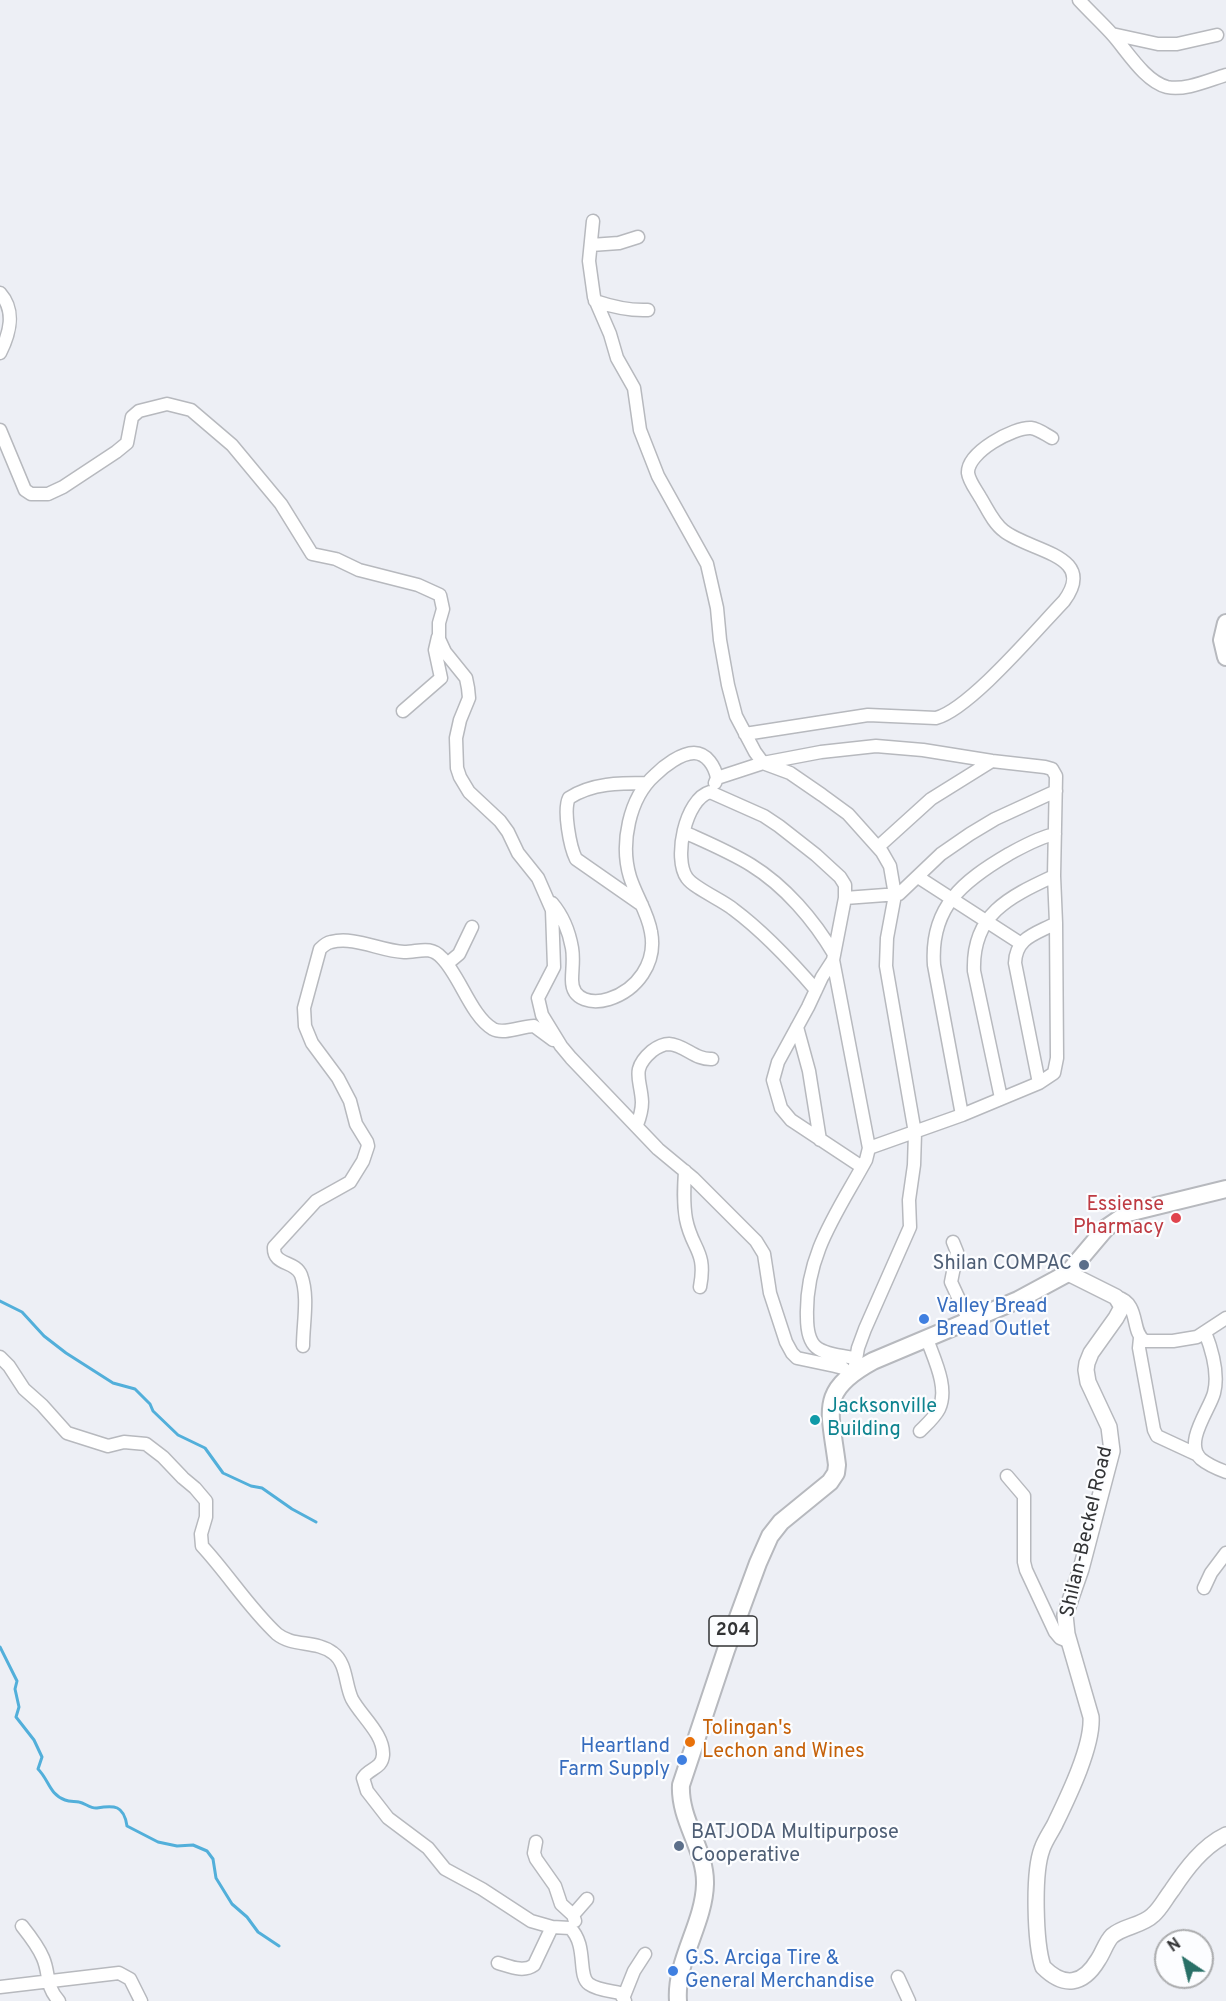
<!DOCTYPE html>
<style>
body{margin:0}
#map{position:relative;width:1226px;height:2001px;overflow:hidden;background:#edeff5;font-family:Overpass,sans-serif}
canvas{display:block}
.north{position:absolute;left:1154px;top:1929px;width:60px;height:60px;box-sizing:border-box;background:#fcfdff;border:2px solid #abacae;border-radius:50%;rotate:325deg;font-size:16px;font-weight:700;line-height:24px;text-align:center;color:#323335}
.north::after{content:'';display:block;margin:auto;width:21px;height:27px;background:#297067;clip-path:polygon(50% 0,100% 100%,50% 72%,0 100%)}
</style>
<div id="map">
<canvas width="1226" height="2001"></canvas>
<div class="north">N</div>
</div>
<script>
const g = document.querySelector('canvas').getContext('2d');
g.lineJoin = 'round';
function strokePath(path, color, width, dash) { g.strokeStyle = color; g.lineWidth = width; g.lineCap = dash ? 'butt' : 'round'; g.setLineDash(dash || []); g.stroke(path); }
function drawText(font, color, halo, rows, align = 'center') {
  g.font = font + ' Overpass,sans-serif'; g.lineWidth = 4.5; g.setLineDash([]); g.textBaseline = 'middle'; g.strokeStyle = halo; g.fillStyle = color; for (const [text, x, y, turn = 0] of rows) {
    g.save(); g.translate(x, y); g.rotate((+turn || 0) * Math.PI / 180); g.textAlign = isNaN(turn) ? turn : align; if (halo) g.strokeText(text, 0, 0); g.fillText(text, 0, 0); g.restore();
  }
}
const stream = new Path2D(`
 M0 1301 22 1312 44 1336 66 1353 113 1383 135 1389 150 1404 153 1411 178 1435 205 1448 223 1473 251 1486 262 1488 292 1509 316 1522
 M0 1647 17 1681 15 1689 19 1707 16 1717 34 1740 42 1757 38 1769C49 1780 49 1794 65 1800 70 1802 75 1801 79 1802 85 1803 91 1809 97 1808 114 1805 124 1805 127 1826L158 1842 177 1846 193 1845 207 1851 213 1859 216 1878 232 1904 247 1917 258 1932 279 1946`);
const minor = new Path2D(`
 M1079 0C1089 11 1101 22 1111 33 1126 49 1144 81 1167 87 1185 91 1209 80 1226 75
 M1112 34 1158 44H1177L1217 35
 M593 221 589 261 594 297 610 334 617 358 634 388 640 430 658 476 707 564 717 608 720 640 728 685 736 716 755 752 763 763 790 773 822 795 848 814 882 852 890 866 895 895 887 938 886 966 915 1133 914 1165 909 1200 910 1227 865 1329 858 1348 854 1371
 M591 245 619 243 638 237
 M0 293C16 311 10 333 0 353
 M595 301C613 307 629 311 648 310
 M0 430 25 490 31 494H48L63 487 116 452 127 443 132 417 139 411 167 404 191 410 232 445 281 504 312 554 336 559 359 570 418 585 440 595 443 609 439 623V639L445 652 466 678 468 688 469 698 460 720 456 738 457 768 460 777 469 792 500 821 508 832 518 853 538 878 552 910 554 967 538 998 542 1015 561 1046 571 1058 658 1149 693 1178 756 1241 764 1254 770 1293 786 1342 792 1353 797 1358 835 1366 843 1368 850 1374
 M403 711 441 678 435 650 438 637
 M745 734 868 715 936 718C970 709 1037 629 1064 601 1098 555 1031 552 1004 531 993 523 987 508 980 497 976 490 969 481 968 473 967 452 1014 427 1031 428 1039 429 1046 435 1052 438
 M717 778 763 763 821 752 876 746 923 750 992 761 1045 767 1052 769 1056 776 1054 876 1056 923 1057 1058 1054 1073 1039 1083 962 1115 869 1148
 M684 832C706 842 730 852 751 865 785 886 814 920 834 954
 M878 847 931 799 992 761
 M918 877 1020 943
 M845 898 899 894 941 854 970 834 995 819 1056 791
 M552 903C563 916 569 931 572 948 574 959 572 969 572 980 572 1001 593 1004 609 999 637 990 657 963 651 932 648 913 636 896 630 877 620 844 629 798 655 775 664 766 681 753 694 753 707 753 715 767 717 778L715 783
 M642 905 576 859C570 847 563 810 569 798 592 783 620 783 647 783
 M833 960 822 977 808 1007 778 1062 773 1080 781 1108 791 1120 862 1167
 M447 964 459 954 472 927
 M816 990C791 961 764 932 733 909 722 900 694 888 687 878 673 859 685 799 710 792L764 816 779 826 816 855 840 877 845 885V898L833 960 869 1148 866 1160C837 1213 805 1255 807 1317 807 1327 808 1340 816 1347 825 1355 844 1356 855 1358
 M797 1027 809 1071 820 1140
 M1039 1083 1015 963C1016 937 1036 934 1056 923
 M1001 1098 974 971C972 914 1009 897 1054 876
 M962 1115 934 965C930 907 963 881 1009 854 1022 847 1039 837 1055 834
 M637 1125C640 1117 642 1111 642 1102 641 1079 630 1070 652 1051 656 1048 663 1044 669 1044 685 1045 695 1060 712 1059
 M685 1171C684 1187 683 1203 686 1219 692 1250 707 1250 700 1287
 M953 1242 957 1252 951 1282 969 1321
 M1117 1297C1141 1304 1130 1332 1145 1341H1173L1197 1337 1226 1318
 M1205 1332C1212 1350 1219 1374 1214 1393 1210 1409 1183 1443 1201 1459 1207 1464 1218 1469 1226 1472
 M1140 1338 1139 1348 1154 1430 1157 1436 1198 1455
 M303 1346C303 1323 309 1297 301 1275 295 1260 273 1266 274 1247L316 1201 350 1182 363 1161 368 1146 367 1142 356 1124 350 1101 338 1078 312 1043 305 1026 304 1008 320 949C323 946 326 943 331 942 355 936 380 951 404 952 419 952 430 945 442 958 460 976 471 1016 493 1029 504 1035 522 1026 534 1026L553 1040
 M0 1357 9 1366 24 1389 42 1405 67 1433 108 1446 124 1442 146 1444 163 1457 183 1478 195 1488 206 1501V1517L201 1534 202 1546C228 1574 249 1608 277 1634 293 1647 316 1640 333 1653 347 1663 345 1685 352 1699 361 1716 384 1734 383 1755 382 1769 369 1768 363 1778L367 1791 388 1818 428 1848 445 1869 482 1889 531 1921 552 1927 570 1928C588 1945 577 1976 589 1984 597 1990 611 1991 620 1993L625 2001
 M920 1431C927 1424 935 1417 939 1409 949 1388 934 1359 927 1339
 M1007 1476 1024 1496V1562L1026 1570 1055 1632 1060 1638 1070 1642
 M1204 1588 1211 1573 1226 1553
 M536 1842 534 1853 536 1859 555 1886 561 1904 573 1915
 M575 1921 573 1915 587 1899
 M22 1926C30 1936 38 1946 43 1958 50 1974 45 1986 59 2001
 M498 1963C509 1966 523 1973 534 1965L552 1927
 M898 1977 909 2001
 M0 1987 119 1973 130 1979 141 2001
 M624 1996 634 1971 645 1954`);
const major = new Path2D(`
 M1068 1273 1116 1297 1122 1307 1116 1318 1091 1353 1087 1363 1086 1370 1088 1382 1109 1427 1112 1451 1081 1569 1065 1615 1067 1634 1091 1717C1093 1746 1068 1797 1055 1824 1051 1832 1045 1840 1042 1849 1033 1873 1035 1943 1043 1967 1064 1988 1083 1985 1098 1960 1103 1953 1106 1942 1112 1936 1123 1926 1142 1926 1153 1915 1161 1908 1165 1899 1172 1890 1186 1869 1203 1846 1226 1835`);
const highway = new Path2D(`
 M1226 623 1222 640 1226 657
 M678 2001C675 1961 704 1924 705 1884 706 1850 679 1820 681 1785L726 1650 758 1563 770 1536 781 1522 830 1482 836 1473 837 1465C830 1409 818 1391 873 1361L1018 1300 1068 1273 1106 1228 1128 1213 1226 1189`);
const markers = [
 [1176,1218,6,"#e0444e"],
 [1084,1265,6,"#5c6f8a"],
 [924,1319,6,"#3f7fe0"],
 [815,1420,6,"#0f9aa8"],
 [690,1742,6,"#e8710a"],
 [682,1760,6,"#3f7fe0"],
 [679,1846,6,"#5c6f8a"],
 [673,1971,6,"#3f7fe0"]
];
const shields = [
 [733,1631,48]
];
const shieldNames = [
 ["204",733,1631]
];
const healthNames = [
 ["Essiense",1164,1206],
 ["Pharmacy",1164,1229]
];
const serviceNames = [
 ["Shilan COMPAC",1072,1265],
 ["BATJODA Multipurpose",691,1834,"left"],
 ["Cooperative",691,1857,"left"]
];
const shopNames = [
 ["Valley Bread",936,1308],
 ["Bread Outlet",936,1331],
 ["Heartland",670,1748,"right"],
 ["Farm Supply",670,1771,"right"],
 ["G.S. Arciga Tire &",685,1960],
 ["General Merchandise",685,1983]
];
const cultureNames = [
 ["Jacksonville",827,1408],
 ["Building",827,1431]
];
const streetNames = [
 ["Shilan-Beckel Road",1088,1532,-77]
];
const foodNames = [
 ["Tolingan's",702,1730],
 ["Lechon and Wines",702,1753]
];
strokePath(stream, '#52afda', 3);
strokePath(minor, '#b7b9be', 15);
strokePath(major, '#b7b9be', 18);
strokePath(highway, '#b7b9be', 20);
strokePath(minor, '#fff', 12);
strokePath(major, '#fff', 15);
strokePath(highway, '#fff', 16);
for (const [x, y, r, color] of markers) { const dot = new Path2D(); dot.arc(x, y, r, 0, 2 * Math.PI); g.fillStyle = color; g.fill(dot); strokePath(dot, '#fcfdff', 2); }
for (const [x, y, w] of shields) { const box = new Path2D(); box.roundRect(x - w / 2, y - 15, w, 30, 4.5); g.fillStyle = '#fcfdff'; g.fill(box); strokePath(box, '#323335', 1.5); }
drawText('bold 18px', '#323335', null, shieldNames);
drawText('20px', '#be3a42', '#fcfdff', healthNames, 'right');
drawText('20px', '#4e5e75', '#fcfdff', serviceNames, 'right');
drawText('20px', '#366cbe', '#fcfdff', shopNames, 'left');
drawText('20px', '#0d838f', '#fcfdff', cultureNames, 'left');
drawText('20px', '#323335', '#fcfdff', streetNames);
drawText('20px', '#c56008', '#fcfdff', foodNames, 'left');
</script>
